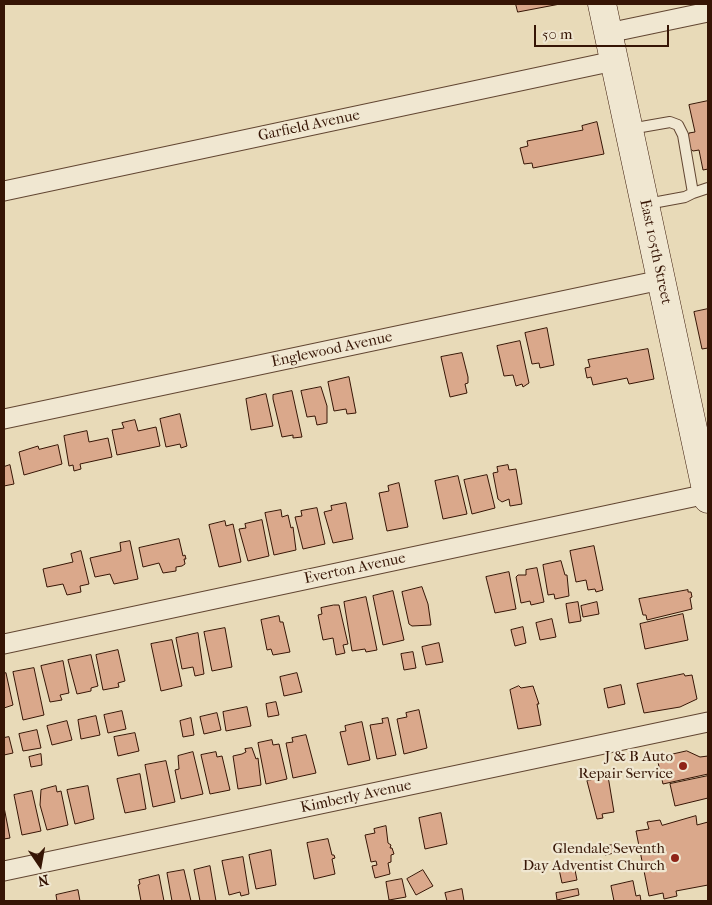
<!DOCTYPE html>
<style>
body{margin:0}
#map{position:relative;width:712px;height:905px;overflow:hidden;background:#e8dab8;font-family:"IM FELL French Canon",serif}
canvas{display:block}
.frame{position:absolute;inset:0;border:5px solid #361505;pointer-events:none}
.north{position:absolute;left:15px;top:840px;width:50px;height:50px;-webkit-text-stroke:4px #f0e7d1;paint-order:stroke;rotate:168deg;font-size:14px;font-weight:700;line-height:20px;text-align:center;color:#361505}
.north::after{content:'';display:block;margin:auto;width:18px;height:22px;background:#361505;clip-path:polygon(50% 0,100% 100%,50% 72%,0 100%)}
.scale{position:absolute;left:534px;top:25px;width:135px;height:22px;box-sizing:border-box;border:2px solid #361505;border-top:0;padding-left:6px;font-size:15px;line-height:18px;white-space:nowrap;color:#361505;-webkit-text-stroke:4px #f0e7d1;paint-order:stroke}
</style>
<div id="map">
<canvas width="712" height="905"></canvas>
<div class="frame"></div>
<div class="north">N</div>
<div class="scale">50 m</div>
</div>
<script>
const g = document.querySelector('canvas').getContext('2d');
g.lineJoin = 'round';
function fillPath(path, color) { g.fillStyle = color; g.fill(path, 'evenodd'); }
function strokePath(path, color, width, dash) { g.strokeStyle = color; g.lineWidth = width; g.lineCap = dash ? 'butt' : 'round'; g.setLineDash(dash || []); g.stroke(path); }
function drawText(font, color, halo, rows, align = 'center') {
  g.font = font + ' "IM FELL French Canon",serif'; g.lineWidth = 4.5; g.setLineDash([]); g.textBaseline = 'middle'; g.strokeStyle = halo; g.fillStyle = color; for (const [text, x, y, turn = 0] of rows) {
    g.save(); g.translate(x, y); g.rotate((+turn || 0) * Math.PI / 180); g.textAlign = isNaN(turn) ? turn : align; if (halo) g.strokeText(text, 0, 0); g.fillText(text, 0, 0); g.restore();
  }
}
const building = new Path2D(`
 M516 4H560L518 12Z
 M708 101V169L703 170 699 150 693 151 688 147 687 140 689 133 695 132 689 105Z
 M597 122 604 154 533 168 532 163 524 164 520 148 528 146 527 141 583 130 582 126Z
 M708 309V348L702 349 694 312Z
 M547 328 554 365 540 368 539 363 532 364 525 333Z
 M520 341 529 383 523 387 522 384 516 386 513 375 504 376 497 346Z
 M648 349 654 379 629 384 627 378 593 385 591 377 587 378 585 368 590 367 588 360Z
 M462 353 468 377V383L465 384 467 393 450 397 441 357Z
 M349 377 356 413 347 414 346 409 334 411 328 382Z
 M321 387 327 406V423L317 425 315 416 307 417 301 391Z
 M292 391 302 437 293 438V435L282 437 273 399V395Z
 M266 394 273 426 251 430 246 399Z
 M180 414 187 446 181 448 180 444 166 447 160 419Z
 M135 420 138 431 156 427 160 446 117 455 112 430 124 428 122 423Z
 M87 431 89 442 108 438 112 457 80 464 81 469 74 471 73 465 69 466 64 436Z
 M58 445 62 464 24 475 19 452 38 446 39 449Z
 M10 465 14 484 4 486V467Z
 M508 465 509 470 516 469 522 504 510 506 509 499 502 502 498 499 493 473 498 472 497 467Z
 M487 475 495 508 472 514 464 480Z
 M458 476 467 514 443 519 435 481Z
 M399 483 408 527 387 531 379 493 389 491 388 486Z
 M346 503 353 539 333 543 324 512 332 510 331 506Z
 M317 508 325 544 303 549 295 517 302 516 301 511Z
 M281 510 282 517 288 515 291 528 293 527 296 550 274 555 265 513Z
 M262 520 269 556 248 561 239 529 246 528 245 524Z
 M225 521 226 526 233 524 241 562 219 567 209 525Z
 M179 539 183 556 185 555 186 559H184L185 564 182 566 176 567V571L163 573 159 563 143 567 139 548Z
 M130 541 138 579 114 584 110 574 95 577 90 558 121 551 120 543Z
 M594 546 603 590 596 592 595 589 588 590 586 580 576 582 570 551Z
 M81 551 89 584 80 586 81 592 67 595 63 584 47 587 43 569 73 562 71 554Z
 M561 561 565 575H567L569 596 555 599 554 594 548 595 543 565Z
 M537 568 544 602 531 605 530 601 521 603 516 577 518 575H526V570Z
 M509 572 516 609 495 613 486 577Z
 M422 587 428 604 431 625 412 626 409 624 402 592Z
 M688 590V592H691L692 597 690 598 692 609 647 620 646 615H643L639 599Z
 M393 591 404 640 383 645 373 596Z
 M366 597 377 650 366 652 365 649 352 651 344 602Z
 M578 602 581 621 569 623 566 604Z
 M597 602 599 614 583 617 581 606Z
 M334 605H339L348 644 343 645 345 653 336 655 333 638 323 640 318 615 322 614 321 608Z
 M683 614 688 640 645 649 640 624Z
 M279 616 280 622H283L290 652 273 655 271 649 267 650 261 620Z
 M552 619 556 637 540 640 536 623Z
 M523 627 526 643 515 646 511 630Z
 M225 628 232 667 212 671 204 632Z
 M198 633 204 674 195 676 193 667 182 669 176 638Z
 M172 640 182 686 161 691 151 644Z
 M439 643 443 662 426 665 422 647Z
 M118 650 125 681 118 683 119 687 103 690 96 655Z
 M413 652 416 668 404 670 401 654Z
 M91 655 98 686 91 688V691L77 694 68 660Z
 M63 661 69 693 60 695 62 700 50 702 41 666Z
 M34 668 44 715 23 720 13 672Z
 M6 673 13 705 4 708V712V674Z
 M297 673 302 692 284 696 280 677Z
 M684 674 685 676 692 675 697 699 680 707 644 713 637 684Z
 M621 685 625 704 608 708 604 689Z
 M519 686 521 688 533 686 539 704H537L541 725 518 729 510 690Z
 M276 702 279 715 268 717 266 704Z
 M247 707 251 726 226 731 223 712Z
 M419 710 427 748 404 754 397 719 407 717 406 713Z
 M122 711 126 729 108 733 104 715Z
 M217 713 221 730 204 734 200 717Z
 M96 716 100 735 81 739 78 720Z
 M191 718 194 735 183 737 180 721Z
 M388 718 396 755 377 759 370 725 383 723 382 719Z
 M67 721 72 740 52 745 47 726Z
 M362 722 370 760 348 765 340 732 346 731 345 726Z
 M37 730 41 748 23 751 19 734Z
 M135 733 139 751 118 756 114 737Z
 M306 735 316 773 293 778 286 743 293 742 292 738Z
 M9 737 13 753 4 755V738Z
 M272 740 273 745 279 744 287 779 266 784 258 743Z
 M252 748 256 759 258 758 261 785 238 789 233 756 242 754 246 752 245 749Z
 M687 751 700 757 708 756V774L663 784 657 758Z
 M193 752 203 794 181 799 175 770 179 769 178 756Z
 M216 752 217 757 222 756 230 790 210 794 201 755Z
 M41 754 42 765 31 767 29 757Z
 M166 761 175 802 153 807 145 765Z
 M140 774 146 809 125 813 117 779Z
 M608 776 614 812 602 814 603 818 597 819 587 781Z
 M708 776V798L675 806 670 784Z
 M56 786 57 792 61 791 68 825 47 830 40 805 41 790Z
 M88 786 94 819 75 824 67 790Z
 M32 791 41 831 22 835 14 795Z
 M4 807 10 838 4 839Z
 M441 813 447 844 425 849 419 818Z
 M696 816 697 825 708 822V885L676 891 677 896 664 899 663 893 649 896 636 831 649 829 647 822 660 820 662 825Z
 M386 826 388 843 391 845 390 848H392L394 854 391 855V862L388 863 390 874 375 878 372 866 377 865 376 861 371 862 365 835 375 833 374 829Z
 M328 839 332 855H334L335 858 332 859 335 874 314 879 307 843Z
 M612 845 614 853 605 855 603 847Z
 M271 850 276 885 256 889 249 855Z
 M243 857 249 894 241 896 240 892 229 895 222 861Z
 M574 865 577 880 562 883 559 869Z
 M210 866 216 901H200L194 870Z
 M184 870 191 901H172L167 873Z
 M423 870 433 886 416 895 407 879Z
 M159 875 164 901H141L138 885 140 884 139 880Z
 M402 879 406 897 389 900 386 882Z
 M633 881 636 896 640 895 641 901H614L611 886Z
 M462 889 464 901H447L445 893Z
 M578 889 579 895 557 900 556 893Z
 M78 890 80 901H57L56 895Z`);
const lane = new Path2D(`
 M630 129 670 122 678 125 683 135 693 193 685 197 647 204
 M693 193 708 188`);
const street = new Path2D(`
 M608 33 708 12
 M4 191 614 61
 M4 419 661 280
 M4 644 707 494
 M4 871 708 722`);
const secondary = new Path2D(`
 M602 4 708 499`);
const markers = [
 [683,766,5,"#8f2418"],
 [675,858,5,"#8f2418"]
];
const streetNames = [
 ["Garfield Avenue",309,126,-12],
 ["East 105th Street",655,252,78],
 ["Englewood Avenue",332,350,-12],
 ["Everton Avenue",355,569,-12],
 ["Kimberly Avenue",356,797,-12]
];
const poiNames = [
 ["J & B Auto",673,757],
 ["Repair Service",673,774],
 ["Glendale Seventh",665,849],
 ["Day Adventist Church",665,866]
];
fillPath(building, '#daa88b');
strokePath(building, '#361505', 1);
strokePath(lane, '#624632', 12);
strokePath(street, '#624632', 21);
strokePath(secondary, '#361505', 29);
strokePath(lane, '#f0e7d1', 10);
strokePath(street, '#f0e7d1', 19);
strokePath(secondary, '#f0e7d1', 28);
for (const [x, y, r, color] of markers) { const dot = new Path2D(); dot.arc(x, y, r, 0, 2 * Math.PI); g.fillStyle = color; g.fill(dot); strokePath(dot, '#f0e7d1', 2); }
drawText('15px', '#361505', '#f0e7d1', streetNames);
drawText('15px', '#361505', '#f0e7d1', poiNames, 'right');
</script>
